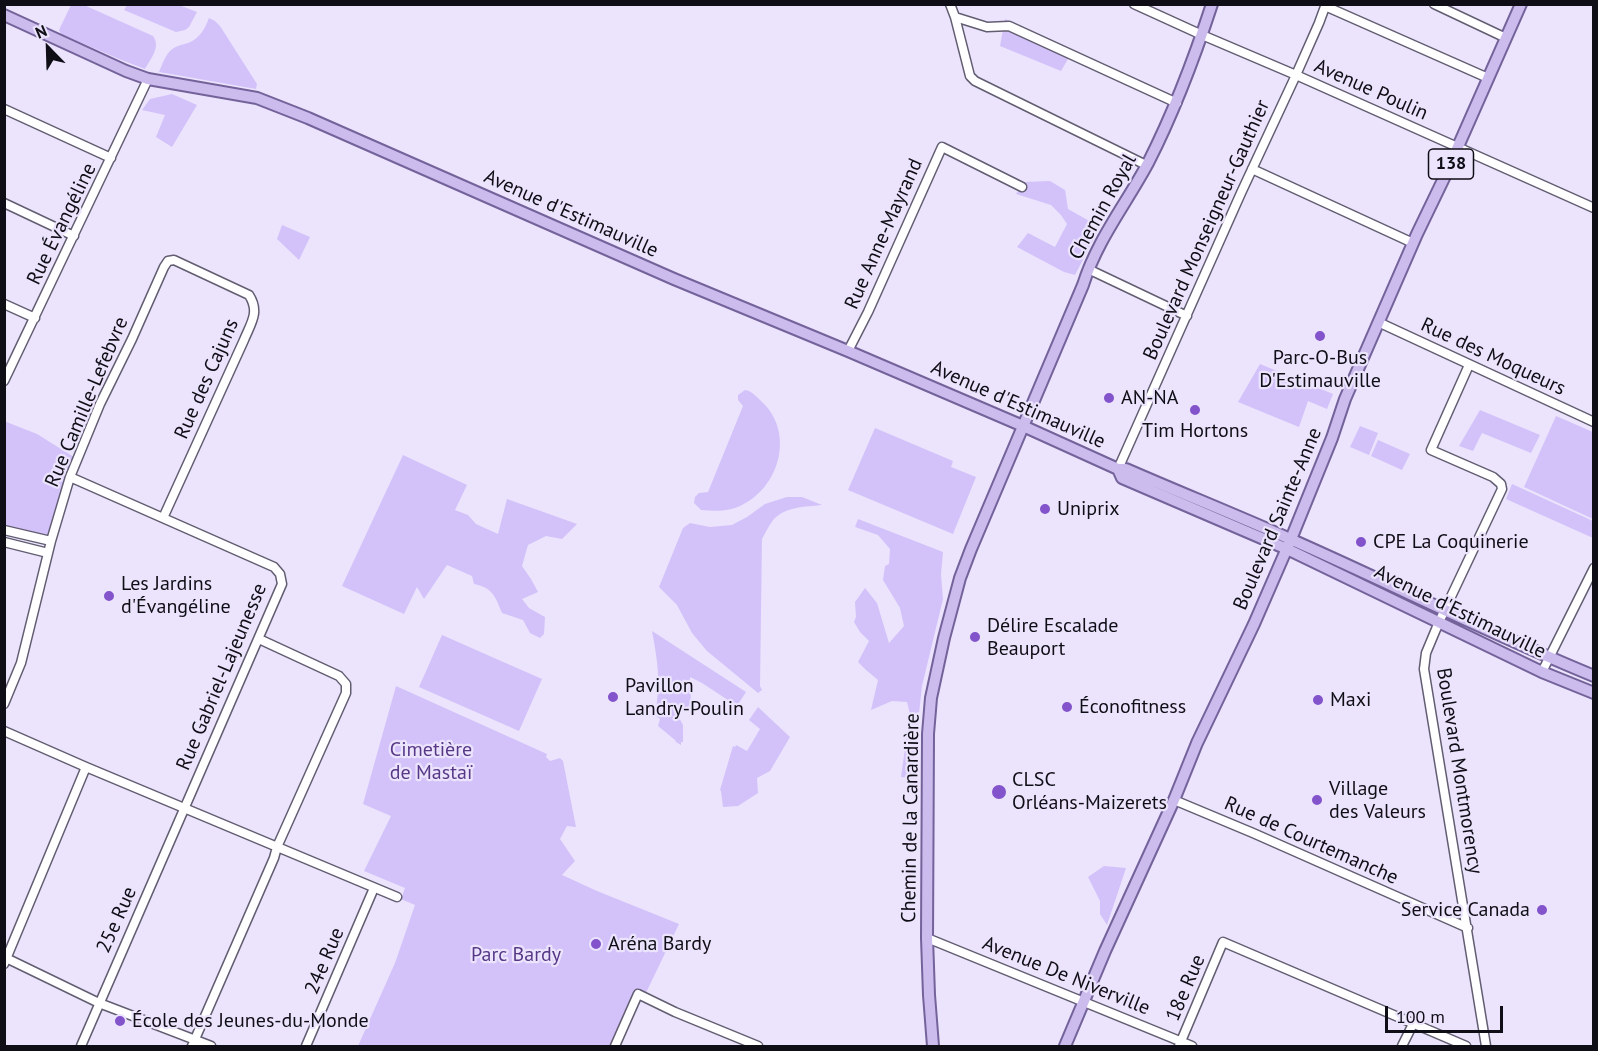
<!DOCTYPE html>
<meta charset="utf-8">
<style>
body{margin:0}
#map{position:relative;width:1598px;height:1051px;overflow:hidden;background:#ebe4fc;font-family:"PT Sans",sans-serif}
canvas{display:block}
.frame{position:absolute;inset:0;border:6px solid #0f0d15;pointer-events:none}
.north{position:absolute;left:18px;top:18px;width:60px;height:60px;-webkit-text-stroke:4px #ebe4fc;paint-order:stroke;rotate:337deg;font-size:16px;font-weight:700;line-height:24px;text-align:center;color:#0f0d15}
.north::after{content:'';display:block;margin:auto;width:21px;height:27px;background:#0f0d15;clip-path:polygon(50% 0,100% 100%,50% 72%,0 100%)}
.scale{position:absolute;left:1385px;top:1006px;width:118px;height:27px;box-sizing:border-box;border:3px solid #0f0d15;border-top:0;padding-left:8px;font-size:18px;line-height:21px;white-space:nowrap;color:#0f0d15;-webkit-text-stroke:4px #ebe4fc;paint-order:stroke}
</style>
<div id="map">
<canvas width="1598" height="1051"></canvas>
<div class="frame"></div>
<div class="north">N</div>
<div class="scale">100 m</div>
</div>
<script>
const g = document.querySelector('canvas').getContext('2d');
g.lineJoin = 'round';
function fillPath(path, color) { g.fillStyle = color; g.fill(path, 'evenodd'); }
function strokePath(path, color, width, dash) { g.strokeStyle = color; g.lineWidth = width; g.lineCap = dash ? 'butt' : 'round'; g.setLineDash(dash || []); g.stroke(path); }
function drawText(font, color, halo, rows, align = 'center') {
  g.font = font + ' "PT Sans",sans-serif'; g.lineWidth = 4.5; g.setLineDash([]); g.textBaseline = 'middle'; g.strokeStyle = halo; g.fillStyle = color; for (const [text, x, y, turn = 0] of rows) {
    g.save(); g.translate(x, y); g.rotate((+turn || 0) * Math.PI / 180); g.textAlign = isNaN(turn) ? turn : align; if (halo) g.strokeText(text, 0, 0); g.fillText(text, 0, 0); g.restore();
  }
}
const green = new Path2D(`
 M71 5H84L153 36C161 47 151 58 145 69L119 59 61 34 59 30Z
 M179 5 197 12 189 27 185 30 176 32 124 10 127 5Z
 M209 18 215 21 220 26 257 84 256 89 159 72C162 65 165 56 170 51 175 46 181 45 188 43 199 39 205 29 209 18Z
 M1005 19 1072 52 1061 71 1000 46Z
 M172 94 197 105 172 147 156 137 165 115 142 110 150 99Z
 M1050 181 1065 190 1068 209 1100 227 1075 275 1064 272 1017 247 1028 233 1055 247 1067 224 1061 215 1051 205 1016 194 1024 182Z
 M282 225 310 237 299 260 277 239Z
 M1260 364 1333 394 1327 409 1308 401 1299 427 1238 402Z
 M745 390C751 391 755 395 760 400 795 430 781 486 742 505 729 512 715 511 701 510L694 503 695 497 699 493 708 492 743 406 738 400V395Z
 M1480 410 1540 435 1531 453 1482 433 1473 451 1459 446Z
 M1556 416 1593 432V519L1524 487Z
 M4 421 37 434 77 459 51 541 5 530Z
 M1360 426 1378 433 1369 455 1350 447Z
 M875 428 953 461 951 467 976 477 953 534 848 490Z
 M1378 440 1410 454 1402 470 1371 456Z
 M403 455 467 485 455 510 468 515 476 524 498 534 507 499 577 524 562 539 546 536 528 545 522 566 531 579 538 592 522 599 529 608 545 617 544 634 540 638 530 633 523 620 502 613C495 596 493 588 474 584L472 576 447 565 424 599 417 587 404 614 342 586Z
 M1512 484 1593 521V538L1506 499Z
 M787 497H802L822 505C806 507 788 506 775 518 770 523 766 532 762 539L760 686 762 690 758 693 707 651 692 633 677 605 659 587 683 528 690 523 710 527 732 525 747 517 765 504Z
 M858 519 943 552 941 574 943 599 922 686 912 778 901 777 910 714 907 702 892 701 871 710 878 680 866 670 858 662 869 641 860 632 854 622 856 617 855 602 865 588 877 603 889 643 904 626 900 608 883 580 885 566 889 564 890 549 878 535 855 527Z
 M652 631 746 692 737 706 702 683 690 677 691 702 685 712 680 711 678 716 683 725V742H681V745L676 742 675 740 658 726 660 719 655 715C661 683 658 663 652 631Z
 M442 635 542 679 519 731 419 687Z
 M396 686 547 754 546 757 550 761 560 758 563 761 576 827 567 826 560 839 575 861 562 875 597 891 679 924 644 997 638 994 615 1046H358L395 963 415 905 401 899 405 888 364 871 391 816 363 804Z
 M758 707 790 737 770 771 757 778 758 793 738 806 723 807 721 791 720 790 733 746 735 747 736 745 747 751 760 729 749 720Z
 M1104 866 1126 868 1107 925 1100 914V901L1088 877Z`);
const minor = new Path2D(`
 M950 4 955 17 970 76 975 81 1146 165
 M1134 4 1202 35 1296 75 1594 208
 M1434 4 1506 38
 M1325 6 1488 78
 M955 17 987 27 1009 26 1177 103
 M4 109 111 158
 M1252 169 1413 243
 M4 203 74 236
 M1088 269 1187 316
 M4 304 35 318
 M1378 322 1594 422
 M848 351 868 312 942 147 1022 187
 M1469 365 1431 450 1493 477 1501 484 1502 489 1439 622 1426 653 1424 669 1486 1046
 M4 381 148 79
 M1118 469 1241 193 1296 75 1319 23 1326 4
 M70 477 274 567 280 574 282 584 81 1046
 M4 530 51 541
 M4 542 48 553
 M1542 672 1594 568
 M4 704 21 663 51 541 70 477 100 404 132 339 164 267 168 261 174 260 249 295C260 312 251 323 244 340L163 518
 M4 731 86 767 397 897
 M1174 800 1253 833 1468 928
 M927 938 1192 1046
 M4 957 99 1003 211 1046
 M4 964 86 767
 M192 1046 274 858 277 847 346 693V684L339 676 259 639
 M306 1046 374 888
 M615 1046 638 994 675 1012 758 1046
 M1179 1046 1223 942 1466 1046
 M1402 1046 1413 1024`);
const major = new Path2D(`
 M4 15 126 71 148 79 257 98 308 118 674 279 848 351 1023 426 1118 469H1126C1181 493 1236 515 1290 539 1392 584 1491 634 1594 676
 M1118 469 1122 478 1287 549 1542 672 1594 693
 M933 1046 929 995 927 938 928 734 931 698 944 638 960 578 971 549 1083 285C1097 240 1126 204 1148 163 1174 112 1194 59 1212 4
 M1065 1046 1105 951 1174 800 1197 743 1254 624 1291 539 1332 438 1345 399 1417 234 1445 176 1521 4`);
const markers = [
 [1320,336,6,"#8253cb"],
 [1109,398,6,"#8253cb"],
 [1195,410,6,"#8253cb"],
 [1045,509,6,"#8253cb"],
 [1361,542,6,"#8253cb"],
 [109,596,6,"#8253cb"],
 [975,637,6,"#8253cb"],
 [613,697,6,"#8253cb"],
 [1318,700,6,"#8253cb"],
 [1067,707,6,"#8253cb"],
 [999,792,8,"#8253cb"],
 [1317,800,6,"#8253cb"],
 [1542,910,6,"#8253cb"],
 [596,944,6,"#8253cb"],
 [120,1021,6,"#8253cb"]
];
const shields = [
 [1451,164,45]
];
const shieldNames = [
 ["138",1451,164]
];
const streetNames = [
 ["Avenue Poulin",1371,90,24],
 ["Chemin Royal",1103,207,-61],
 ["Avenue d'Estimauville",571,214,24],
 ["Rue Évangéline",62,224,-64],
 ["Boulevard Monseigneur-Gauthier",1207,230,-66],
 ["Rue Anne-Mayrand",884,234,-66],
 ["Rue des Moqueurs",1493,357,25],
 ["Rue des Cajuns",207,379,-66],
 ["Rue Camille-Lefebvre",87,402,-67],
 ["Avenue d'Estimauville",1018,405,24],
 ["Boulevard Sainte-Anne",1278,519,-67],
 ["Avenue d'Estimauville",1460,612,26],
 ["Rue Gabriel-Lajeunesse",222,677,-67],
 ["Boulevard Montmorency",1459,771,81],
 ["Chemin de la Canardière",911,818,-89],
 ["Rue de Courtemanche",1311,841,24],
 ["25e Rue",117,920,-66],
 ["24e Rue",325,961,-67],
 ["Avenue De Niverville",1066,976,22],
 ["18e Rue",1186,988,-67]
];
const poiNames = [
 ["Parc-O-Bus",1320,358,"center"],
 ["D'Estimauville",1320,381,"center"],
 ["AN-NA",1121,398],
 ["Tim Hortons",1195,431,"center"],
 ["Uniprix",1057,509],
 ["CPE La Coquinerie",1373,542],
 ["Les Jardins",121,584],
 ["d'Évangéline",121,607],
 ["Délire Escalade",987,626],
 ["Beauport",987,649],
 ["Pavillon",625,686],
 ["Landry-Poulin",625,709],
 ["Maxi",1330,700],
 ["Éconofitness",1079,707],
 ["CLSC",1012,780],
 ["Orléans-Maizerets",1012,803],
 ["Village",1329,789],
 ["des Valeurs",1329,812],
 ["Service Canada",1530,910,"right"],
 ["Aréna Bardy",608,944],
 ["École des Jeunes-du-Monde",132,1021]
];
const parkNames = [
 ["Cimetière",431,750],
 ["de Mastaï",431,773],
 ["Parc Bardy",516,955]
];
fillPath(green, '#d3c2fa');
strokePath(minor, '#635d72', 11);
strokePath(major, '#74629a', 14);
strokePath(minor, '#fff', 8);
strokePath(major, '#ccbced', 10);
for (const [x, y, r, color] of markers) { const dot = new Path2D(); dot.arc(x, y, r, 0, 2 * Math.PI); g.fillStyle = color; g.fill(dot); strokePath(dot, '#ebe4fc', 2); }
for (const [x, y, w] of shields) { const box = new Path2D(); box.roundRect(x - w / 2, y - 15, w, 30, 4.5); g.fillStyle = '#ebe4fc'; g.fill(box); strokePath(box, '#0f0d15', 1.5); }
drawText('bold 18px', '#0f0d15', null, shieldNames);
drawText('20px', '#0f0d15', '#ebe4fc', streetNames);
drawText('20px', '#0f0d15', '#ebe4fc', poiNames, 'left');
drawText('20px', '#573887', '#ebe4fc', parkNames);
</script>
